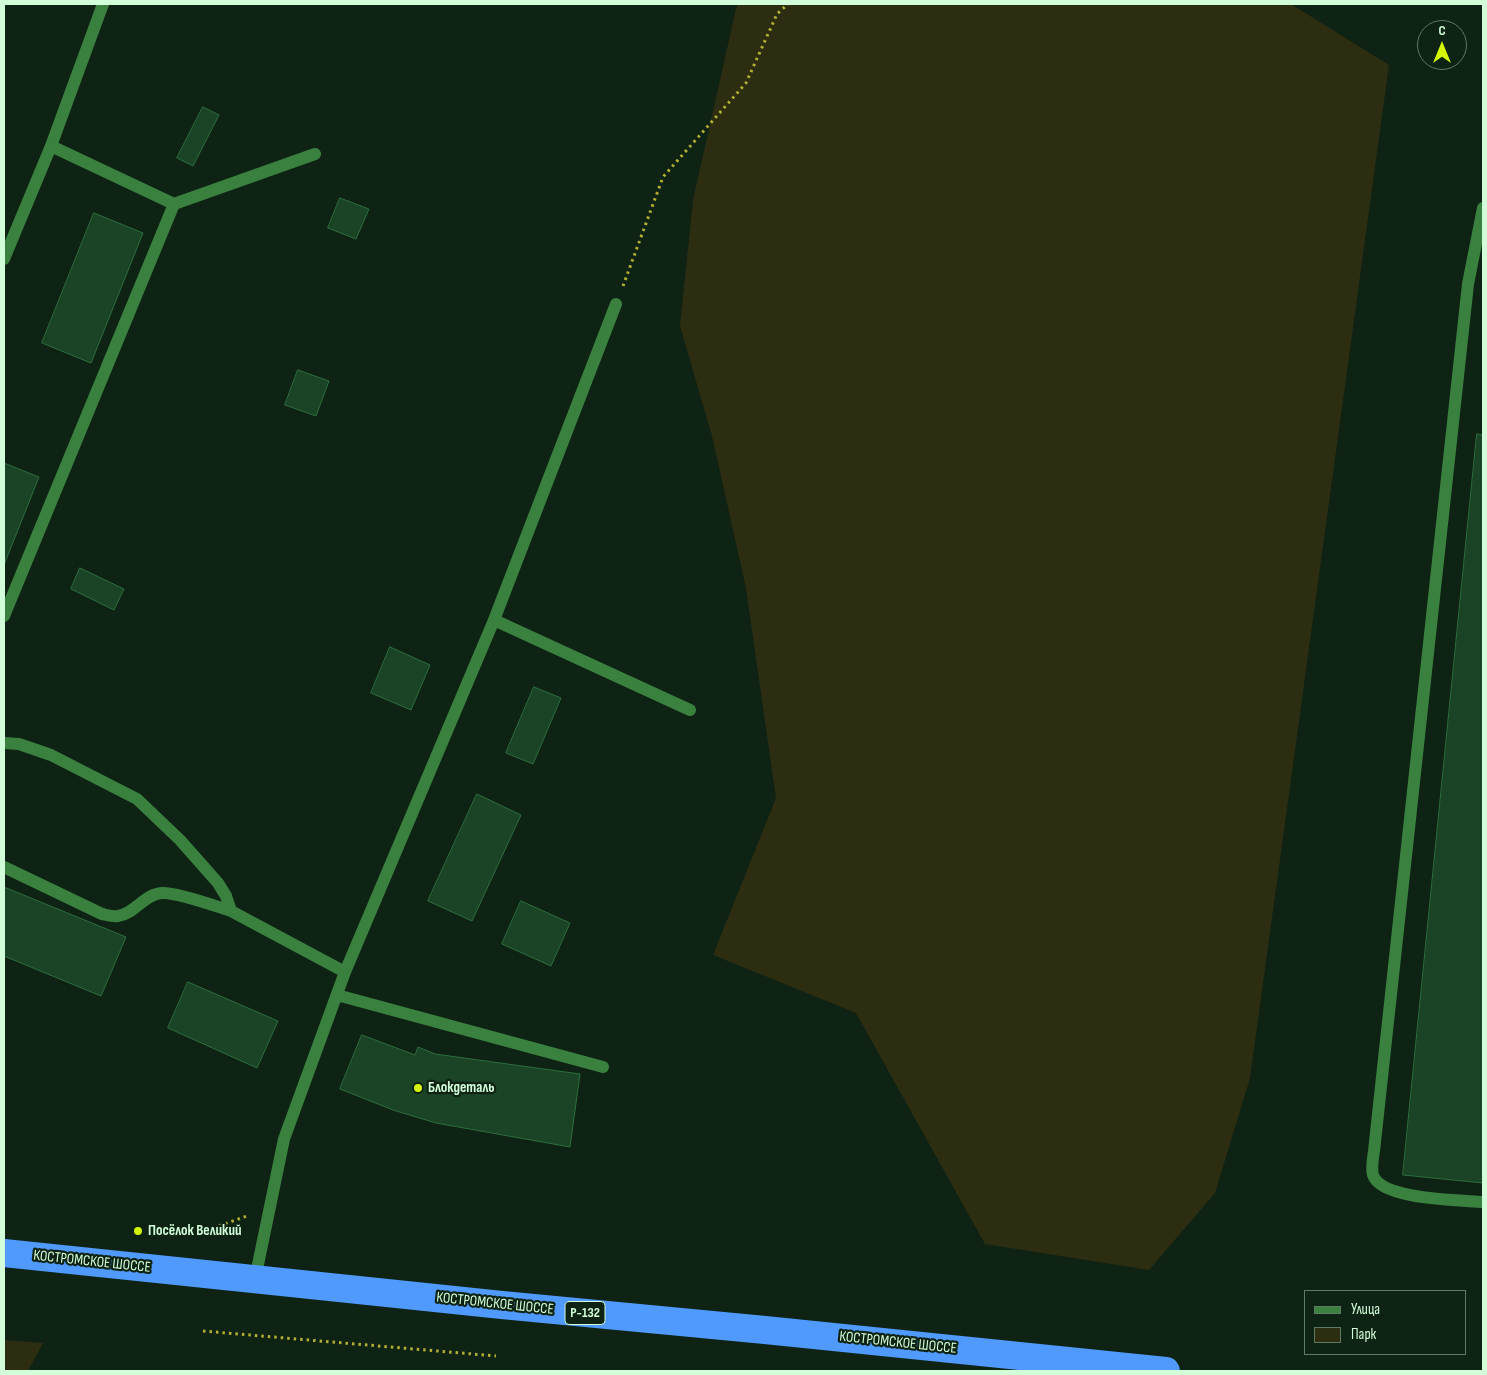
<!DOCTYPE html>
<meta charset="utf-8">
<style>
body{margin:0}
#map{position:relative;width:1487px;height:1375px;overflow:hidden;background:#0e2313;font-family:"Sofia Sans Condensed",sans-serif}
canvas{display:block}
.frame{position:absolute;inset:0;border:5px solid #d1fed8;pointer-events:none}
.legend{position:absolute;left:1304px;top:1290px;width:162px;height:65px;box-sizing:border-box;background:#0e2313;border:1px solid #5c7b62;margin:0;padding:6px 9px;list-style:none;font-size:15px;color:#d1fed8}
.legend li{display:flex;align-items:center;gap:10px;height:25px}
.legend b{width:25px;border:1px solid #5c7b62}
.north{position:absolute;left:1417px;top:20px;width:50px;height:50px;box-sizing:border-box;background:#0e2313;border:1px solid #5c7b62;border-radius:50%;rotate:0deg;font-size:14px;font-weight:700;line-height:20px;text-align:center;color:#d1fed8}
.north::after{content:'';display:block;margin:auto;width:18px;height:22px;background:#d4f605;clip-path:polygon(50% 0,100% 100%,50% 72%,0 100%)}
</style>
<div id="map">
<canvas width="1487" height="1375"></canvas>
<div class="frame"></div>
<ul class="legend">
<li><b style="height:6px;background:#3a8140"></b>Улица</li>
<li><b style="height:14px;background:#2d2d12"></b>Парк</li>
</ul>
<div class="north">С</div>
</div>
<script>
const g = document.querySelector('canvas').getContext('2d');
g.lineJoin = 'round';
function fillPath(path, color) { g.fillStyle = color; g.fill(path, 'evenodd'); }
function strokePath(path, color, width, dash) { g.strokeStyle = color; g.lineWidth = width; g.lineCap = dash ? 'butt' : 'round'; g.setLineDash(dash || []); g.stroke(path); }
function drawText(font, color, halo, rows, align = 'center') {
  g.font = font + ' "Sofia Sans Condensed",sans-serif'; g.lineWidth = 4.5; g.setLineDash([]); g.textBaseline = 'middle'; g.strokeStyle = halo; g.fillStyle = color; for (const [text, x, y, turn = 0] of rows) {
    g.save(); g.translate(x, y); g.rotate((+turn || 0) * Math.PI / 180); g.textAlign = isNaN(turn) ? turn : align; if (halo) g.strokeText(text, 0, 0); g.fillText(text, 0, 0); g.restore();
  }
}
const green = new Path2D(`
 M738 4H1291L1389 65 1250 1078 1215 1193 1149 1270 985 1244 856 1013 713 955 776 798 746 588 712 436 680 326 693 200 736 9Z
 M4 1340 43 1343 28 1371H4Z`);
const building = new Path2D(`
 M203 107 219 115 193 166 177 158Z
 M340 198 369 209 356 239 328 228Z
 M94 213 143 233 91 363 42 343Z
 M298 370 329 381 316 416 285 405Z
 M1477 434 1483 435V1183L1403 1175Z
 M4 463 39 477 4 565Z
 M80 568 124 589 114 610 71 589Z
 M390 647 430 665 411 710 371 693Z
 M534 687 561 698 533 764 506 753Z
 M477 794 521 815 472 921 428 901Z
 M4 887 126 937 101 996 4 956Z
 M521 901 570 923 551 966 502 944Z
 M188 982 278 1021 257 1068 168 1028Z
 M362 1035 415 1055 418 1047 435 1054 580 1074 570 1147 436 1123 393 1110 340 1089Z`);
const path = new Path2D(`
 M623 286 663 177 746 83 777 14 788 4
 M213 1228 247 1216
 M203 1331 496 1356`);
const minor = new Path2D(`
 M51 146 103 4
 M174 204 315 154
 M1483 208 1468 284 1374 1151C1373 1158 1371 1168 1373 1175 1381 1200 1460 1200 1483 1202
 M4 259 51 146 174 204 4 616
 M494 620 690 710
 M4 743 19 744 51 755 137 799 180 840 218 883 226 896 231 911 345 972
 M4 867 102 914C107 915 113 917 118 916 135 914 144 894 162 893 177 892 215 906 231 911
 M337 995 603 1067
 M255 1279 284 1139 345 972 494 620 616 304`);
const highway = new Path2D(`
 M4 1253 502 1305 765 1330 1166 1371`);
const markers = [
 [418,1088,5,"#d4f605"],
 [138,1231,5,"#d4f605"]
];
const shields = [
 [585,1313,40]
];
const shieldNames = [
 ["Р-132",585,1313]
];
const poiNames = [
 ["Блокдеталь",428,1088],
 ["Посёлок Великий",148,1231]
];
const streetNames = [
 ["КОСТРОМСКОЕ ШОССЕ",92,1262,6],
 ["КОСТРОМСКОЕ ШОССЕ",495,1304,6],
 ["КОСТРОМСКОЕ ШОССЕ",898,1343,6]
];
fillPath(green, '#2d2d12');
fillPath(building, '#1b4325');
strokePath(building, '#2d6f3d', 1);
strokePath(path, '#b2b031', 3, [2.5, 4]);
strokePath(minor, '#3a8140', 12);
strokePath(highway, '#4f9afc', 28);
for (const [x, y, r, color] of markers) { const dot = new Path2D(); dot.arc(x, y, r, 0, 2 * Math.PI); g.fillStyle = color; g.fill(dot); strokePath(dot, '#0e2313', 2); }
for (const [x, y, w] of shields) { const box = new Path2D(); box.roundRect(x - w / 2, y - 11.5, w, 23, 4); g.fillStyle = '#0e2313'; g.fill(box); strokePath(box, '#d1fed8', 1); }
drawText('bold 14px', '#d1fed8', null, shieldNames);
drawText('bold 15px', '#d1fed8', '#0e2313', poiNames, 'left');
drawText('15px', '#d1fed8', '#0e2313', streetNames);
</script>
